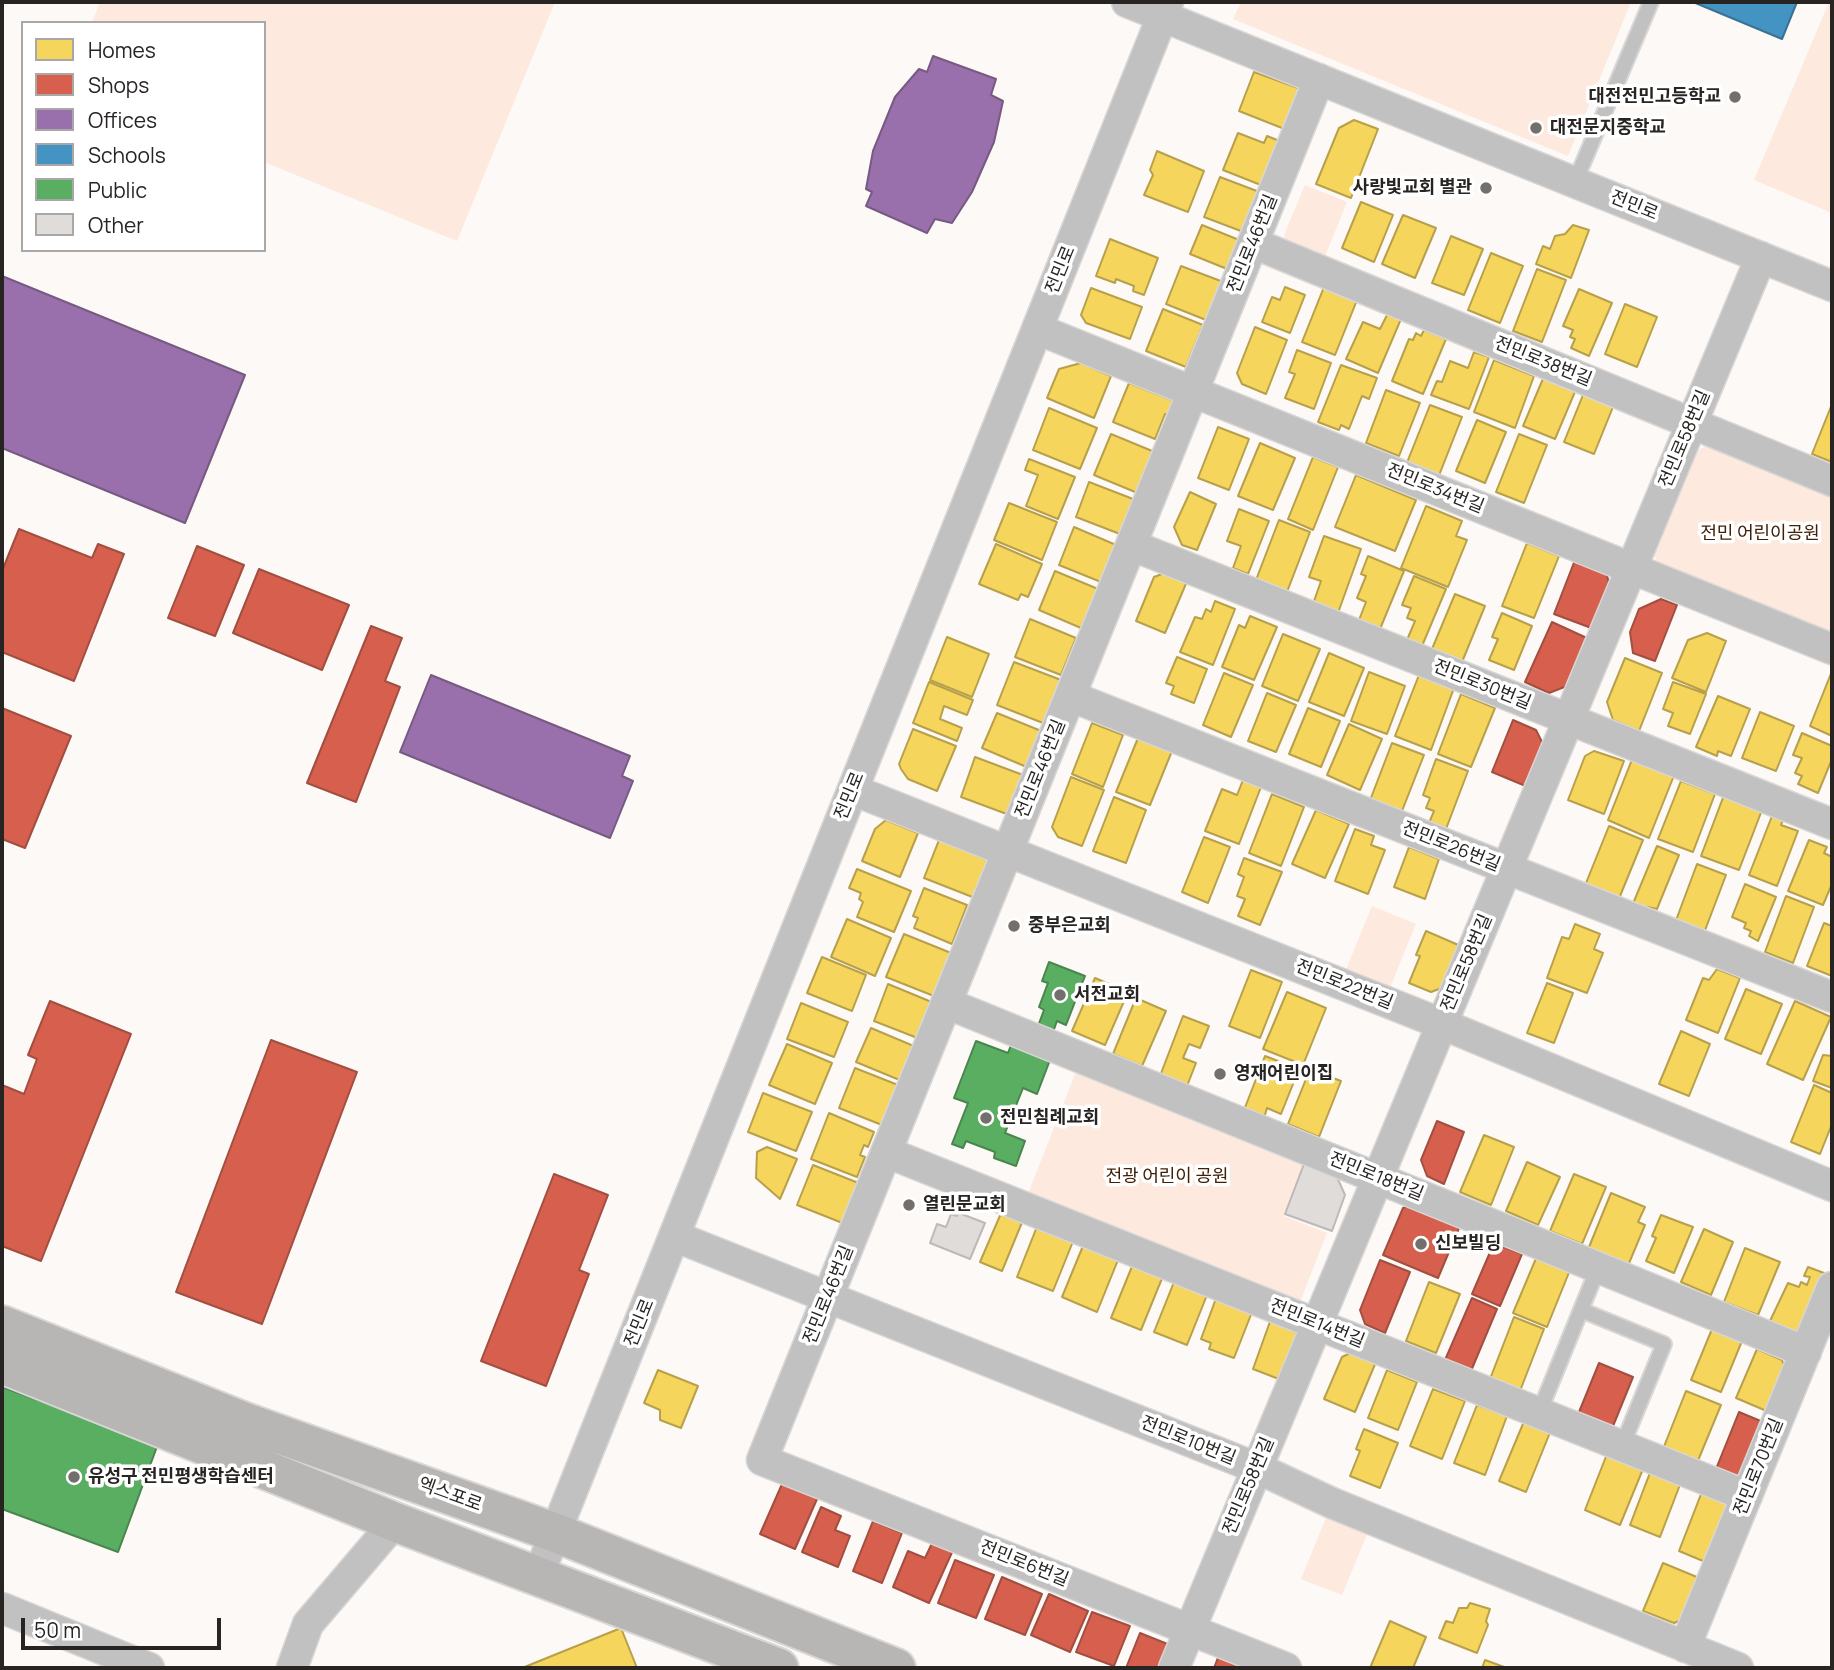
<!DOCTYPE html>
<meta charset="utf-8">
<style>
body{margin:0}
#map{position:relative;width:1834px;height:1670px;overflow:hidden;background:#fcf9f7;font-family:Manrope,sans-serif}
canvas{display:block}
.frame{position:absolute;inset:0;border:4px solid #272422;pointer-events:none}
.legend{position:absolute;left:21px;top:21px;width:245px;height:231px;box-sizing:border-box;background:#fff;border:2px solid #a9a7a7;margin:0;padding:9px 12px;list-style:none;font-size:21px;color:#272422}
.legend li{display:flex;align-items:center;gap:14px;height:35px}
.legend b{width:35px;border:2px solid #a9a7a7}
.scale{position:absolute;left:21px;top:1618px;width:200px;height:32px;box-sizing:border-box;border:4px solid #272422;border-top:0;padding-left:9px;font-size:21px;line-height:24px;white-space:nowrap;color:#272422;-webkit-text-stroke:5px #fff;paint-order:stroke}
</style>
<div id="map">
<canvas width="1834" height="1670"></canvas>
<div class="frame"></div>
<ul class="legend">
<li><b style="height:19px;background:#f6d55c"></b>Homes</li>
<li><b style="height:19px;background:#d6604d"></b>Shops</li>
<li><b style="height:19px;background:#9970ab"></b>Offices</li>
<li><b style="height:19px;background:#4393c3"></b>Schools</li>
<li><b style="height:19px;background:#5aae61"></b>Public</li>
<li><b style="height:19px;background:#dfdcda"></b>Other</li>
</ul>
<div class="scale">50 m</div>
</div>
<script>
const g = document.querySelector('canvas').getContext('2d');
g.lineJoin = 'round';
function fillPath(path, color) { g.fillStyle = color; g.fill(path, 'evenodd'); }
function strokePath(path, color, width, dash) { g.strokeStyle = color; g.lineWidth = width; g.lineCap = dash ? 'butt' : 'round'; g.setLineDash(dash || []); g.stroke(path); }
function drawText(font, color, halo, rows, align = 'center') {
  g.font = font + ' Manrope,"Noto Sans KR",sans-serif'; g.lineWidth = 7; g.setLineDash([]); g.textBaseline = 'middle'; g.strokeStyle = halo; g.fillStyle = color; for (const [text, x, y, turn = 0] of rows) {
    g.save(); g.translate(x, y); g.rotate((+turn || 0) * Math.PI / 180); g.textAlign = isNaN(turn) ? turn : align; if (halo) g.strokeText(text, 0, 0); g.fillText(text, 0, 0); g.restore();
  }
}
const green = new Path2D(`
 M100 2H555L457 241 264 162V23H92Z
 M1241 2H1631L1568 156 1233 19Z
 M1829 2H1832V213L1754 180Z
 M1305 185 1347 202 1321 266 1290 250 1284 235Z
 M1712 443 1832 492V634L1659 563 1650 550 1689 455Z
 M1372 906 1416 924 1389 990 1345 972Z
 M1077 1069 1307 1159 1284 1216 1327 1233 1300 1302 1028 1194Z
 M1332 1503 1373 1520 1342 1595 1301 1579Z`);
const homes = new Path2D(`
 M1254 72 1298 88 1299 98 1287 130 1239 111Z
 M1354 120 1378 129 1351 198 1316 184 1339 128Z
 M1238 133 1264 143 1267 136 1292 146 1271 189 1223 170Z
 M1157 151 1204 171 1188 212 1144 195 1153 175 1150 170Z
 M1220 177 1270 196 1254 236 1204 217Z
 M1361 202 1393 215 1374 262 1342 248Z
 M1403 215 1436 228 1415 278 1382 264Z
 M1202 225 1249 244 1237 273 1190 254Z
 M1573 225 1589 230 1571 278 1536 264 1543 246 1550 249 1555 236 1565 234Z
 M1451 236 1483 249 1464 295 1432 283Z
 M1110 239 1158 258 1144 295 1133 291 1134 286 1116 279 1115 283 1096 276Z
 M1491 253 1523 266 1500 323 1468 310Z
 M1181 266 1226 283 1211 322 1166 304Z
 M1537 269 1566 280 1542 342 1513 331Z
 M1285 287 1305 295 1290 333 1262 322 1272 297 1280 300Z
 M1324 287 1357 300 1335 355 1302 342Z
 M1091 288 1142 307 1130 339 1086 323 1081 315Z
 M1579 289 1612 303 1589 356 1571 348 1575 339 1570 337 1573 330 1563 326Z
 M1625 304 1657 317 1637 367 1605 354Z
 M1163 309 1203 325 1186 367 1146 351Z
 M1388 313 1401 319 1378 373 1346 359 1363 322 1380 329Z
 M1255 327 1287 340 1266 394 1242 384 1237 373Z
 M1424 330 1446 339 1423 394 1392 381 1409 339 1413 340 1416 333 1421 336Z
 M1297 350 1331 363 1314 409 1285 398 1295 374 1289 372Z
 M1474 352 1489 357 1469 409 1431 395 1437 381 1442 382 1450 361 1468 368Z
 M1494 360 1534 376 1515 428 1474 412Z
 M1081 363 1111 376 1094 418 1047 398 1059 369Z
 M1341 365 1377 378 1369 399 1362 396 1349 429 1341 425 1339 430 1318 422Z
 M1545 374 1577 387 1555 439 1523 426Z
 M1129 383 1177 402 1171 416 1165 414 1155 439 1113 422Z
 M1386 390 1420 403 1399 456 1366 443Z
 M1585 390 1615 402 1594 454 1564 442Z
 M1832 404V462L1812 454Z
 M1430 405 1462 417 1438 478 1406 465Z
 M1049 408 1097 428 1080 469 1033 450Z
 M1477 420 1506 432 1485 483 1456 471Z
 M1218 427 1249 439 1229 490 1198 478Z
 M1111 434 1157 453 1140 494 1094 475Z
 M1519 434 1547 445 1524 503 1496 492Z
 M1260 443 1295 458 1273 510 1238 496Z
 M1313 457 1338 467 1313 530 1288 519Z
 M1029 459 1075 477 1058 519 1026 506 1038 475 1025 470Z
 M1356 475 1416 500 1395 551 1335 527Z
 M1089 482 1133 499 1120 534 1076 517Z
 M1190 492 1216 504 1197 550 1182 545 1174 527Z
 M1009 503 1057 522 1042 560 994 540Z
 M1426 506 1462 521 1456 536 1467 540 1448 587 1401 568Z
 M1239 509 1269 521 1248 574 1233 568 1241 546 1227 541Z
 M1279 520 1310 532 1287 592 1256 580Z
 M1074 527 1116 545 1101 582 1059 565Z
 M1324 536 1361 549 1338 613 1313 604 1321 581 1309 577Z
 M1527 543 1559 556 1534 618 1502 606Z
 M996 544 1042 564 1028 597 1021 594 1018 600 979 584Z
 M1368 556 1404 571 1380 629 1359 620 1366 602 1357 598 1366 576 1361 574Z
 M1055 571 1098 589 1081 628 1039 610Z
 M1170 571 1188 579 1165 633 1136 621 1154 577Z
 M1414 576 1446 589 1422 646 1407 640 1415 621 1407 618 1411 608 1402 605Z
 M1455 594 1485 606 1462 662 1432 649Z
 M1215 601 1235 609 1213 665 1180 652 1195 617 1202 619 1206 609 1211 612Z
 M1502 613 1532 626 1514 670 1489 660 1498 639 1492 637Z
 M1250 616 1277 627 1254 680 1222 667 1239 625 1245 628Z
 M1030 619 1076 638 1061 675 1015 657Z
 M1707 633 1726 641 1706 692 1672 678 1688 640Z
 M1283 634 1320 649 1298 701 1262 686Z
 M947 637 989 654 972 697 930 680Z
 M1329 653 1364 668 1344 716 1309 702Z
 M1177 657 1207 669 1194 703 1171 694 1174 686 1166 683Z
 M1625 658 1662 673 1639 731 1613 720 1607 702Z
 M1014 662 1061 680 1043 723 997 705Z
 M1832 671V736L1810 726Z
 M1369 672 1405 686 1387 734 1351 721Z
 M1224 673 1253 685 1231 737 1203 725Z
 M1419 675 1454 688 1431 750 1395 736Z
 M929 682 973 700 967 715 944 706 940 719 962 728 957 741 913 723Z
 M1673 682 1706 694 1690 734 1668 726 1673 713 1663 709Z
 M1267 693 1296 705 1276 752 1248 741Z
 M1461 694 1495 708 1471 767 1438 754Z
 M1718 696 1750 709 1731 756 1718 751 1717 756 1696 747Z
 M1308 708 1340 721 1321 767 1289 754Z
 M1760 712 1794 726 1776 771 1742 758Z
 M997 713 1051 735 1036 771 982 748Z
 M1092 723 1123 735 1103 787 1072 774Z
 M1349 724 1382 739 1360 790 1327 775Z
 M913 729 956 746 937 791 908 779 901 769 899 764Z
 M1802 733 1832 746V759L1818 793 1798 784 1802 776 1795 773 1802 758 1793 755Z
 M1138 738 1172 751 1150 805 1116 792Z
 M1392 743 1424 755 1400 816 1369 803Z
 M1594 751 1624 761 1604 814 1568 800 1585 756Z
 M1635 752 1675 773 1649 838 1608 820Z
 M975 757 1031 778 1017 813H1004L961 797Z
 M1436 759 1468 771 1446 829 1429 823 1434 811 1426 808 1430 798 1423 795Z
 M1071 777 1104 790 1082 846 1058 837 1052 827Z
 M1243 780 1261 787 1239 844 1205 831 1222 789 1237 795Z
 M1681 781 1715 794 1693 852 1658 839Z
 M1272 794 1304 807 1281 866 1249 853Z
 M1724 795 1762 810 1739 870 1701 856Z
 M1114 797 1146 810 1126 863 1093 851Z
 M1316 810 1349 824 1325 878 1292 864Z
 M1772 816 1783 820 1781 825 1798 831 1777 886 1749 875Z
 M886 820 918 833 900 877 862 861 875 829Z
 M1609 826 1643 840 1618 901 1584 888Z
 M1355 829 1374 836 1371 845 1385 850 1368 894 1335 881Z
 M1204 837 1230 847 1208 903 1182 892Z
 M939 840 991 861 980 900 924 878Z
 M1809 840 1827 847 1824 853 1832 857V884L1823 905 1788 891Z
 M1657 846 1679 855 1657 909 1648 907 1647 910 1632 906Z
 M1409 847 1439 859 1425 899 1394 887Z
 M1244 858 1282 872 1260 925 1238 916 1245 899 1237 896 1244 877 1238 874Z
 M1697 864 1726 875 1704 933 1675 923Z
 M857 869 911 891 894 932 857 917 863 902 859 899 861 893 849 888Z
 M1745 884 1776 897 1758 941 1749 936 1751 931 1744 928 1746 923 1732 917Z
 M924 888 967 905 952 944 914 928 918 918 913 916Z
 M1786 896 1814 907 1793 963 1765 952Z
 M847 919 891 938 875 976 831 957Z
 M1824 923 1832 926V976L1807 966Z
 M1575 924 1600 934 1594 949 1603 953 1587 993 1547 978 1562 937 1569 939Z
 M1426 931 1463 947 1447 986 1431 992 1409 983 1420 956 1416 955Z
 M904 934 956 955 939 998 886 977Z
 M822 957 866 975 852 1011 807 993Z
 M1717 969 1740 978 1718 1033 1686 1020 1703 978 1709 980Z
 M1251 970 1282 982 1260 1038 1229 1026Z
 M1095 978 1128 992 1105 1045 1072 1031Z
 M1547 983 1573 993 1554 1043 1527 1033Z
 M888 984 934 1003 920 1039 874 1021Z
 M1746 989 1782 1004 1761 1054 1725 1039Z
 M1287 992 1326 1008 1303 1065 1263 1049Z
 M1136 998 1166 1011 1142 1066 1113 1054Z
 M1795 1001 1831 1017 1803 1080 1767 1064Z
 M801 1003 848 1022 834 1057 787 1039Z
 M1183 1016 1209 1026 1200 1048 1189 1044 1183 1058 1196 1063 1187 1086 1160 1076Z
 M871 1028 916 1047 902 1081 856 1062Z
 M1681 1031 1710 1044 1689 1096 1659 1084Z
 M787 1044 832 1063 815 1104 769 1085Z
 M1823 1055 1832 1056V1088L1813 1081Z
 M1265 1056 1299 1069 1281 1114 1267 1108 1264 1118 1244 1110Z
 M855 1068 898 1085 882 1125 839 1108Z
 M1310 1069 1341 1081 1319 1137 1288 1124Z
 M1814 1085 1832 1093V1124L1820 1154 1791 1142Z
 M763 1093 812 1112 796 1151 748 1132Z
 M829 1113 874 1132 868 1147 864 1145 860 1155 865 1157 857 1177 811 1159Z
 M1484 1135 1514 1147 1491 1205 1460 1192Z
 M767 1147 797 1159 780 1199 756 1178 757 1152Z
 M1527 1162 1560 1177 1538 1225 1506 1211Z
 M813 1165 861 1184 845 1224 797 1205Z
 M1574 1174 1606 1187 1582 1244 1550 1231Z
 M1611 1193 1645 1207 1638 1222 1645 1225 1627 1268 1587 1252Z
 M1002 1211 1023 1220 1002 1271 980 1262Z
 M1661 1215 1693 1227 1674 1273 1646 1261 1656 1238 1652 1236Z
 M1038 1224 1074 1239 1053 1291 1017 1277Z
 M1704 1229 1733 1242 1711 1295 1681 1282Z
 M1085 1241 1120 1255 1097 1312 1062 1297Z
 M1745 1248 1780 1262 1758 1315 1724 1302Z
 M1537 1256 1570 1270 1547 1327 1513 1313Z
 M1135 1259 1165 1271 1141 1330 1111 1318Z
 M1808 1267 1832 1276 1812 1325 1794 1332 1770 1321 1788 1283 1799 1287 1801 1282 1807 1285 1810 1277 1804 1276Z
 M1176 1277 1209 1290 1187 1345 1154 1332Z
 M1429 1282 1460 1294 1436 1353 1406 1341Z
 M1218 1293 1254 1307 1234 1358 1209 1349 1211 1343 1201 1339Z
 M1272 1316 1292 1324 1299 1340 1284 1381 1253 1369Z
 M1514 1317 1544 1329 1520 1391 1490 1379Z
 M1712 1329 1742 1341 1721 1392 1691 1380Z
 M1359 1349 1378 1357 1355 1412 1324 1399 1342 1357Z
 M1757 1349 1782 1360 1790 1383 1776 1415 1736 1398Z
 M658 1370 698 1386 681 1428 660 1420V1410L644 1403Z
 M1387 1370 1417 1382 1398 1430 1368 1418Z
 M1433 1389 1465 1401 1442 1459 1410 1446Z
 M1686 1391 1721 1405 1697 1463 1663 1449Z
 M1477 1405 1507 1416 1485 1475 1454 1463Z
 M1525 1419 1551 1430 1526 1492 1499 1481Z
 M1364 1429 1398 1443 1380 1488 1350 1476 1360 1451 1356 1449Z
 M1607 1454 1643 1469 1620 1525 1585 1510Z
 M1651 1470 1681 1482 1660 1537 1630 1525Z
 M1703 1489 1727 1499 1734 1518 1715 1566 1679 1551Z
 M1663 1563 1709 1582 1695 1615 1674 1623 1643 1611Z
 M1470 1603 1490 1609 1486 1621 1488 1625 1477 1653 1439 1638 1446 1621 1453 1623 1459 1608H1467Z
 M1390 1621 1426 1637 1413 1668H1370Z
 M621 1628 637 1668H522Z
 M1485 1660 1507 1668H1482Z`);
const shops = new Path2D(`
 M19 529 92 558 98 544 124 554 74 681 2 652V571Z
 M197 546 244 565 215 636 168 618Z
 M1575 560 1606 572 1610 587 1594 629 1554 614Z
 M259 569 349 605 322 670 233 633Z
 M1661 599 1677 605 1655 661 1633 653 1630 632 1639 609Z
 M1552 622 1589 639 1567 686 1549 693 1525 682Z
 M371 626 402 638 385 681 400 687 356 802 307 783Z
 M2 708 71 736 25 848 2 839Z
 M1513 720 1536 730 1544 746 1528 787 1492 772Z
 M50 1001 131 1034 41 1261 2 1246V1085L24 1094 37 1059 28 1055Z
 M271 1040 357 1072 262 1324 176 1292Z
 M1437 1121 1464 1132 1444 1184 1427 1176 1421 1160Z
 M554 1174 608 1195 579 1270 589 1274 546 1386 481 1361Z
 M1419 1203 1462 1221 1438 1278 1383 1255 1403 1208Z
 M1494 1243 1522 1254 1500 1306 1472 1294Z
 M1380 1260 1410 1272 1385 1333 1365 1324 1360 1310Z
 M1472 1298 1497 1309 1471 1371 1445 1360Z
 M1599 1363 1633 1377 1611 1431 1577 1417Z
 M1739 1412 1775 1427 1740 1478 1716 1469Z
 M786 1475 821 1490 795 1549 760 1534Z
 M821 1507 841 1516 835 1530 850 1536 838 1567 802 1552Z
 M873 1521 902 1533 882 1583 853 1571Z
 M934 1539 954 1548 929 1603 893 1587 908 1551 925 1558Z
 M955 1560 994 1575 976 1618 938 1603Z
 M1002 1577 1042 1594 1025 1635 985 1619Z
 M1049 1594 1088 1611 1070 1652 1031 1635Z
 M1092 1612 1130 1626 1114 1666 1076 1652Z
 M1140 1633 1175 1647 1166 1668H1126Z
 M1219 1655 1253 1668H1214Z`);
const offices = new Path2D(`
 M933 56 996 79 991 95 1003 101 994 142 972 192 952 223 935 219 927 233 866 206 872 192 866 189 873 151 895 97 919 69 927 72Z
 M2 276 245 375 185 523 2 448Z
 M431 675 630 756 622 776 633 781 610 838 400 752Z`);
const schools = new Path2D(`
 M1693 2H1797L1782 39Z`);
const public = new Path2D(`
 M1049 962 1085 976 1066 1025 1057 1021 1053 1032 1038 1026 1044 1010 1039 1007 1048 983 1042 981Z
 M976 1041 1008 1053 1011 1045 1050 1060 1037 1094 1023 1088 1005 1133 1025 1141 1016 1166 994 1158 995 1152 966 1141 963 1148 952 1144 968 1103 954 1098Z
 M2 1387 158 1444 118 1552 2 1509Z`);
const building = new Path2D(`
 M1304 1164 1336 1175 1345 1195 1332 1231 1285 1214Z
 M959 1213 985 1223 970 1259 930 1243 937 1224 946 1227 951 1214 957 1216Z`);
const lane = new Path2D(`
 M1575 182 1651 2
 M1581 1310 1664 1344 1622 1446
 M1539 1413 1598 1268`);
const street = new Path2D(`
 M1127 2 1832 286
 M1253 243 1832 481
 M1037 329 1832 649
 M1131 545 1832 824
 M1070 696 1832 997
 M853 790 1442 1024 1832 1186
 M946 1003 1806 1352
 M886 1152 1747 1496
 M674 1236 1257 1468 1332 1503 1738 1668
 M538 1576 1168 2
 M2 1608 149 1668
 M1685 1647 1832 1287
 M292 1668 308 1624 395 1522
 M1174 1668 1761 257
 M1286 1668 762 1460 1319 79`);
const secondary = new Path2D(`
 M2 1325 245 1422 556 1533 896 1668
 M2 1364 395 1522 779 1668`);
const markers = [
 [1735,97,7,"#726f6d"],
 [1536,128,7,"#726f6d"],
 [1486,188,7,"#726f6d"],
 [1014,926,7,"#726f6d"],
 [1060,995,7,"#726f6d"],
 [1220,1074,7,"#726f6d"],
 [986,1118,7,"#726f6d"],
 [909,1205,7,"#726f6d"],
 [1421,1244,7,"#726f6d"],
 [74,1477,7,"#726f6d"]
];
const poiNames = [
 ["대전전민고등학교",1721,97,"right"],
 ["대전문지중학교",1550,128],
 ["사랑빛교회 별관",1472,188,"right"],
 ["중부은교회",1028,926],
 ["서전교회",1074,995],
 ["영재어린이집",1234,1074],
 ["전민침례교회",1000,1118],
 ["열린문교회",923,1205],
 ["신보빌딩",1435,1244],
 ["유성구 전민평생학습센터",88,1477]
];
const streetNames = [
 ["전민로",1634,206,22],
 ["전민로46번길",1253,244,-68],
 ["전민로",1061,270,-68],
 ["전민로38번길",1543,362,22],
 ["전민로58번길",1685,439,-67],
 ["전민로34번길",1435,489,22],
 ["전민로30번길",1482,685,22],
 ["전민로46번길",1041,769,-68],
 ["전민로",850,796,-68],
 ["전민로26번길",1451,847,22],
 ["전민로58번길",1467,963,-67],
 ["전민로22번길",1344,985,22],
 ["전민로18번길",1376,1177,22],
 ["전민로46번길",829,1295,-68],
 ["전민로",640,1323,-68],
 ["전민로14번길",1317,1324,22],
 ["전민로10번길",1188,1441,22],
 ["전민로70번길",1759,1467,-68],
 ["전민로58번길",1249,1486,-67],
 ["엑스포로",450,1495,20],
 ["전민로6번길",1024,1564,22]
];
const parkNames = [
 ["전민 어린이공원",1760,534],
 ["전광 어린이 공원",1167,1177]
];
fillPath(green, '#fde9dd');
fillPath(homes, '#f6d55c');
strokePath(homes, '#b8a04b', 2);
fillPath(shops, '#d6604d');
strokePath(shops, '#a24e40', 2);
fillPath(offices, '#9970ab');
strokePath(offices, '#775982', 2);
fillPath(schools, '#4393c3');
strokePath(schools, '#3b7293', 2);
fillPath(public, '#5aae61');
strokePath(public, '#4b854e', 2);
fillPath(building, '#dfdcda');
strokePath(building, '#bcb9b8', 2);
strokePath(lane, '#d9d7d6', 18);
strokePath(street, '#d9d7d6', 33);
strokePath(secondary, '#d9d7d6', 42);
strokePath(lane, '#c2c1c1', 14);
strokePath(street, '#c2c1c1', 30);
strokePath(secondary, '#b8b6b5', 38);
for (const [x, y, r, color] of markers) { const dot = new Path2D(); dot.arc(x, y, r, 0, 2 * Math.PI); g.fillStyle = color; g.fill(dot); strokePath(dot, '#fff', 2.5); }
drawText('bold 18px', '#272422', '#fff', poiNames, 'left');
drawText('18px', '#272422', '#fff', streetNames);
drawText('18px', '#412009', '#fff', parkNames);
</script>
